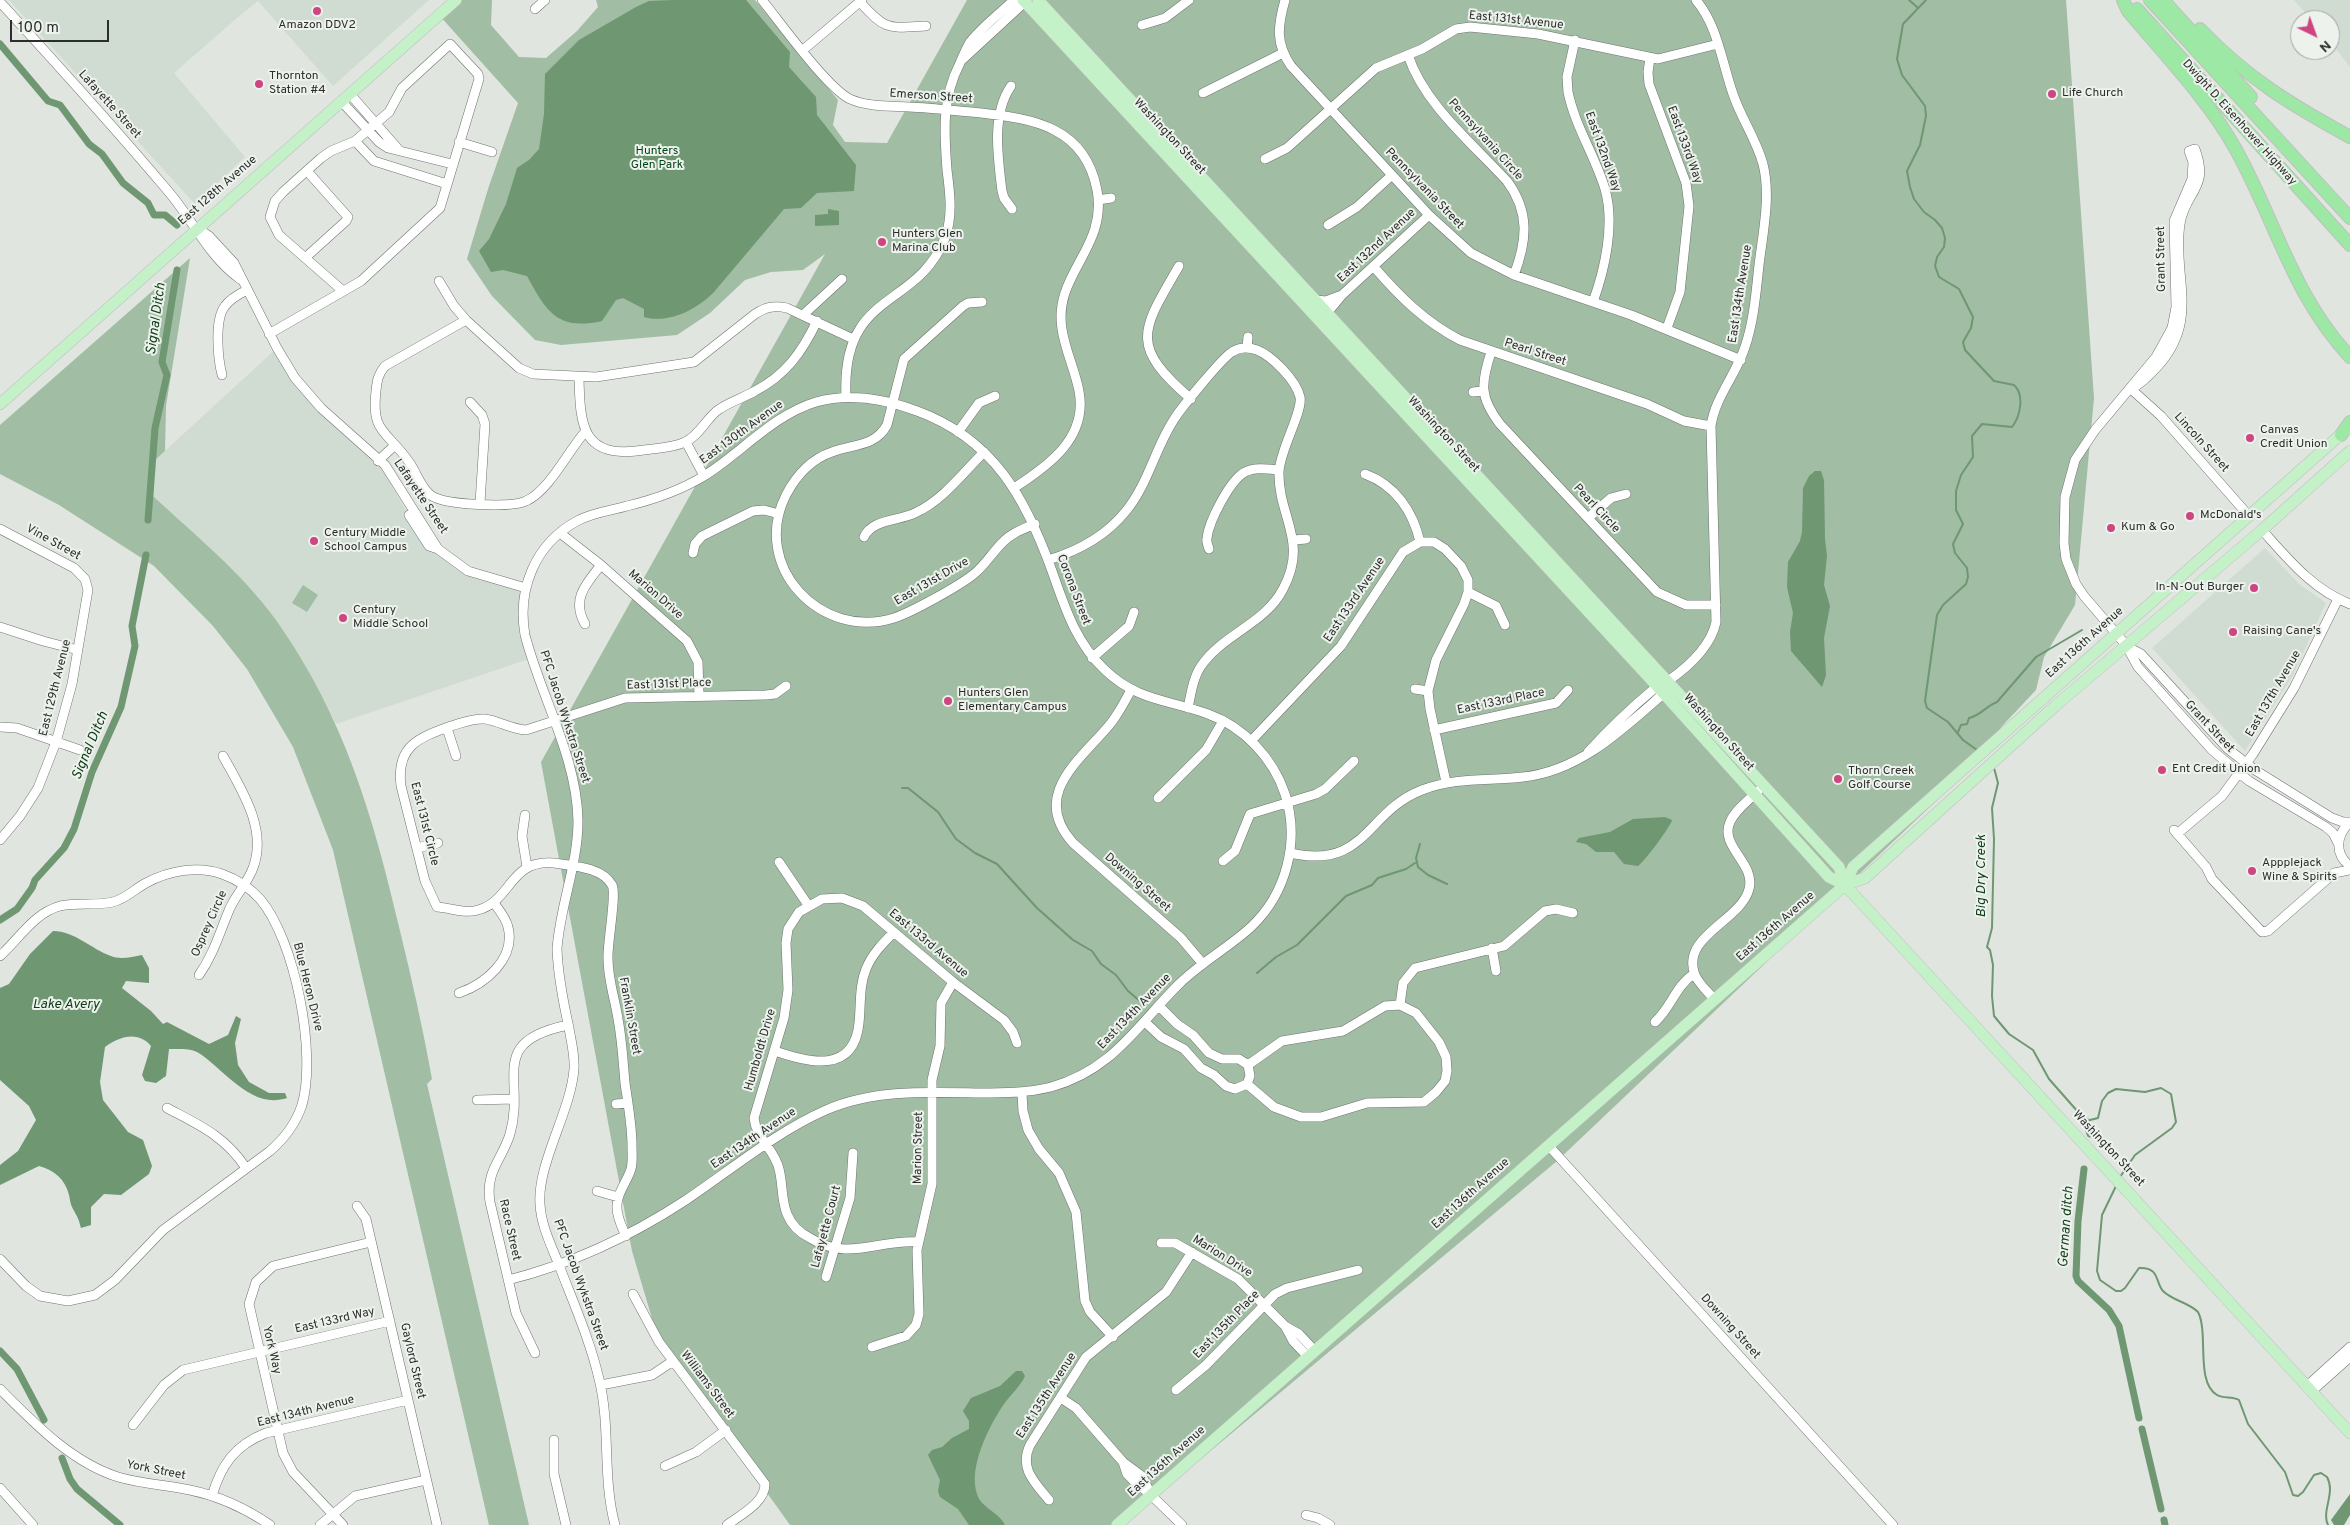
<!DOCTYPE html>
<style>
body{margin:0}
#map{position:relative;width:2350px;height:1525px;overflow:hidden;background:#e0e5e0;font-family:Overpass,sans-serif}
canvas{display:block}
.north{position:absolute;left:2290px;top:10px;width:50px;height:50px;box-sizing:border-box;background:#edf2ed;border:1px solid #a0a4a0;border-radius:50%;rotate:138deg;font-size:14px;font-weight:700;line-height:20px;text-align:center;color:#2c2e2c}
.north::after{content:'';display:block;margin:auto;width:18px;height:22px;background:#ce4581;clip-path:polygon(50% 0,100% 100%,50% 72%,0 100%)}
.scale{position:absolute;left:10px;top:20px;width:99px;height:22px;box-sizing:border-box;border:2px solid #2c2e2c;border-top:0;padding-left:6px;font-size:15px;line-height:18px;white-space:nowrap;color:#2c2e2c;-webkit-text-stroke:4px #edf2ed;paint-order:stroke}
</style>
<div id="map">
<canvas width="2350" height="1525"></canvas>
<div class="north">N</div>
<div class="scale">100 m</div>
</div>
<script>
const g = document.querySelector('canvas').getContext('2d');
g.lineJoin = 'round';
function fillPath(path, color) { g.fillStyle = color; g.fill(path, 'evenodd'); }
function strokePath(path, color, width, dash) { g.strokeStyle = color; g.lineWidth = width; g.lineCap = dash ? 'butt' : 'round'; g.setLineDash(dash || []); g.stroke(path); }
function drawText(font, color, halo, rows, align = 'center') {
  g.font = font + ' Overpass,sans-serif'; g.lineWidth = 4; g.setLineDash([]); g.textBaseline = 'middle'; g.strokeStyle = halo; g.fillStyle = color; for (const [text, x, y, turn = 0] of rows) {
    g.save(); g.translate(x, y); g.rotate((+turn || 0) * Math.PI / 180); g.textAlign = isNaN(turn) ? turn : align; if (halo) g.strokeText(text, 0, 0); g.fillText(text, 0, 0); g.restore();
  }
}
const built = new Path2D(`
 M9 0H429L333 86 258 1 237 18 174 73 245 157 195 204Z
 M2294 0H2350V67L2330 41V20H2312Z
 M277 348 295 378 378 461 415 527 452 562 526 588 524 603 532 658 336 724 302 660 254 593 218 555 153 496 155 460Z
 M2265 548 2299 584 2326 603 2293 675 2245 751 2152 648Z`);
const green = new Path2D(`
 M456 0H492L491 25 519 57 546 58 577 31 598 7 596 0H755L838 100 833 125 845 142 887 143 967 0H2066L2094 398 2075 605 2044 657 2036 690 2004 724 1955 783 1557 1161 1122 1525H790L659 1342 632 1251 541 762 825 254 803 270 771 272 745 280 710 313 677 335 561 345 535 340 492 296 467 259 488 189 518 103 439 15Z
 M190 258 166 406 165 451 155 460 153 496C196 536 241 572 276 620 345 718 373 816 400 931 412 980 423 1029 432 1079L427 1084 529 1525H489L333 850 293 747 247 669 213 626 154 566 59 505 0 474V425Z
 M303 585 318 595 307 612 292 603Z`);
const water = new Path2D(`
 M673 0H746L790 52 789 67 816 97 817 115 856 165 854 191 817 193 801 208 784 209 714 292C696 310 669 324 644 317V309L623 298 616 300 602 321C557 331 546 311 527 276L503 270 491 272 479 251 489 239 506 204 517 168 529 160 539 149 544 114 545 74 579 40 636 7 649 1Z
 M828 209 839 211V225L815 226V215L828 214Z
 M1815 471H1821L1824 480 1825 539 1827 556 1824 585 1830 606 1824 638 1826 675 1822 687 1791 651 1790 632 1793 613 1787 587 1788 562 1800 541 1802 532 1803 488 1809 476Z
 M1665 817 1672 820C1671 826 1645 861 1638 866L1624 864 1614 852H1596L1586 844 1576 842 1579 838 1610 832 1633 819Z
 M53 931C75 931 91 949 111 956 120 960 132 957 142 955L149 968V983L126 981 122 988 151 1011 163 1024 167 1022 209 1044 228 1035 236 1016 241 1019 235 1043 238 1065 249 1082 269 1093H285L287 1098C250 1110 224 1068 197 1052 190 1048 177 1049 169 1049L166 1076 156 1083 145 1081 142 1075 151 1046C138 1031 120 1036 105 1047L100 1082 103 1100 128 1132 143 1140 152 1166 149 1174 121 1195 104 1194 91 1207V1225L81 1228C78 1216 77 1217 72 1207 70 1203 70 1199 69 1195 65 1179 54 1170 39 1166L0 1185V1165L18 1151 36 1120 29 1106 0 1080V988L9 984 30 954Z
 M1016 1371H1022L1025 1376C1020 1387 1011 1394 1004 1404 989 1426 968 1467 977 1494 981 1508 999 1512 1005 1525H969L958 1509 940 1497 938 1491 940 1480 928 1455 932 1450 942 1447 952 1438 969 1429V1421L963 1411 971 1398 1000 1386Z
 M2350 1494V1515L2344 1525H2334L2331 1520Z`);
const stream = new Path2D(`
 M1909 0 1917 7
 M1926 0 1903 24 1897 59 1902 75 1925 106 1926 116 1920 145 1907 171 1910 187 1914 199 1924 212 1935 220 1942 228 1945 238 1944 247 1937 257 1935 266 1939 277 1959 289 1973 317 1971 328 1963 342 1965 350 1994 381 2014 385C2025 395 2020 417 2012 427L1982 424 1972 436 1973 457 1961 475 1956 491V510L1963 524 1953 544 1955 553 1967 568 1968 577 1966 584 1943 605 1937 615 1925 701 1927 708 1948 722 1963 740 1977 750
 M1958 732 1961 725 1967 724 1969 718C1980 716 1986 706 1997 702L2036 657 2082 630
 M1994 768 1998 783 1992 808 1994 839 1992 928 1987 947 1990 950 1993 965 1992 996 1994 1016 2009 1034 2033 1050 2049 1079 2086 1121 2098 1118 2102 1101 2108 1093 2116 1089 2145 1092 2161 1088 2171 1094 2176 1122 2172 1128 2135 1155 2120 1177
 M902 788H908L938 812 956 839 975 853 997 864 1037 908 1073 940 1092 951 1101 964 1116 975 1128 991 1141 1002
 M1420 844 1416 858 1418 867 1428 875 1447 884
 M1257 973 1276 957 1297 945 1346 896 1372 885 1378 878 1406 869 1415 863
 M2116 1186 2102 1215 2097 1271 2100 1280 2116 1291H2121L2125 1288 2139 1268C2160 1267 2155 1282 2163 1291 2173 1301 2188 1302 2198 1312 2209 1333 2195 1382 2217 1395 2224 1399 2232 1396 2239 1400L2248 1424 2285 1472 2293 1495 2298 1496 2303 1492 2314 1475 2321 1473 2327 1477C2336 1493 2321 1511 2328 1525`);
const canal = new Path2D(`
 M0 44 48 101 60 105 89 144 102 154 123 183 148 203 154 215H165L177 225
 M148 520 155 428 167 375 162 362 177 270
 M0 920 17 909 32 888 35 880 64 848 74 829 92 772 121 707 135 646 132 626 146 555
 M2086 1121 2090 1134
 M2084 1169 2078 1221 2076 1276 2078 1281 2109 1310 2119 1326 2139 1418
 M0 1351 17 1369 44 1420
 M2142 1429 2161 1509
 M62 1458 70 1479 77 1489 120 1525
 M2164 1520 2165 1525`);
const minor = new Path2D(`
 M762 0C780 22 827 88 850 99 868 107 890 106 909 107 933 108 957 111 981 113 1034 119 1085 127 1097 190 1108 248 1053 274 1062 329 1065 350 1075 370 1079 391 1088 438 1048 466 1014 488
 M1285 0C1278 25 1275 43 1291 66L1429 215 1471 253 1514 275 1631 315 1741 360
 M0 2C57 64 114 127 168 191 193 220 208 256 240 279
 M860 2C886 31 888 28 926 26
 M535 9 545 0
 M1142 25 1165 18 1189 0
 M1575 40 1567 77 1568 92C1575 126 1595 156 1605 189 1615 224 1605 269 1593 302
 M803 50 862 0
 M1408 55C1424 104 1472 143 1507 181 1530 212 1527 241 1514 275
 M1650 58 1648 72 1649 84 1686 183 1689 206 1680 292 1667 328
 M963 59 1027 0
 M1011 86C991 115 998 158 1002 191L1004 198 1012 209
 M1203 93 1283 53
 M350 94 398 149
 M342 102 379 142 388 148 452 164
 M355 141 374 161 447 184
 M459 142 492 152
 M1265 159 1287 148 1376 68 1422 49 1456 29 1470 27 1538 34 1658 59 1718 44
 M1098 200 1111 198
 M1328 225 1357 207 1392 175
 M197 228 209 236 234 263 277 348 295 378 321 408 385 465 438 549 468 571 526 588
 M305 258 346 221 348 217 307 171
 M1179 266C1142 330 1128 345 1191 399
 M1374 267C1399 296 1425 322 1460 340L1647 404 1684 421 1711 426
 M439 281 454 306 466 320 519 368 533 374 596 377 694 362 755 314C766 307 774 305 787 308L853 339
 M1315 300 1326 301 1342 295 1429 215
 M982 302 968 303 963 306 904 359 887 425C875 447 853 444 832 452 811 459 796 476 786 495 750 566 821 641 894 618 912 612 959 586 974 574 985 565 992 553 1002 543 1011 533 1023 529 1035 524
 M803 315 842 279
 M1323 318 1342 295
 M466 320 385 366C378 374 377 381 376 391 371 434 387 430 409 462 417 473 421 489 432 496 446 505 511 508 526 501 549 491 568 451 585 432
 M269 334 361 281 440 208 479 79 478 74 450 44 402 88 389 112 355 141 331 151 321 158 283 192 275 201 270 217 279 235 343 291
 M1247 348 1248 337
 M1491 352C1481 383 1479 397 1500 424L1657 592 1686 605H1716
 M222 375C218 359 214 320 225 306 230 299 239 294 247 290
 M579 377C580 426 582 460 644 450 657 448 673 448 685 442 699 436 706 419 718 410 729 402 743 398 755 391 786 375 802 352 817 321
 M2131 389C2142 383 2149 376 2157 367 2201 319 2172 277 2180 224 2185 191 2210 189 2195 149L2189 151 2193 162 2192 179 2174 221 2176 307 2172 328 2156 357 2095 430 2075 460 2065 497 2064 543 2066 559 2076 584 2084 596 2126 645 2138 667 2212 750 2249 781 2326 827 2333 833 2338 843
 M2131 389 2161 416 2249 516
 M1473 392 1483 391
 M846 397C841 289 916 311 945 238 953 216 950 193 947 170 944 131 942 98 960 63 963 56 966 49 970 42 983 26 999 14 1014 0
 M470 402 482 415 485 424 480 503
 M958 432 979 403 995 396
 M686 442 704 476
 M378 461 395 445
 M1365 474C1395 485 1413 511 1420 542
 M409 515 429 546 438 549
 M1588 518 1611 498 1626 494
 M0 529 74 568 85 579 88 590 72 684 56 742 38 788 20 816 0 840
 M2262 530C2288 559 2313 590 2350 604
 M560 533 601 565 687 641 698 662 699 696
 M864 537C872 519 899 521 915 513 943 500 962 474 984 452
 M1294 540 1306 539
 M1209 549C1208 545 1206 542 1207 538 1209 521 1230 480 1245 472 1255 467 1268 469 1279 470
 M693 553 695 544 702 536 753 511 764 510 779 514
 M1048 560C1078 551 1106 536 1126 511 1148 484 1155 449 1173 421 1180 409 1222 358 1232 352 1239 347 1249 347 1257 350 1272 356 1296 380 1300 397 1303 412 1280 449 1279 472 1278 517 1309 541 1283 589 1265 624 1223 634 1201 666 1193 678 1191 694 1188 708
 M1468 592 1496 606 1505 625
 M585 624C571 599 586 584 601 565
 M0 627 43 641 78 650
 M2126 646 2141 654 2228 749 2255 770 2332 818 2343 822H2350
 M1092 658 1129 626 1134 612
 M1415 689 1428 691
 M1131 690C1125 701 1119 713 1111 723 1082 759 1029 794 1073 843L1181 938 1203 964
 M0 727 17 728 80 750
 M447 728 456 756
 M1434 730 1556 703 1568 690
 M1251 741 1341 646 1403 552 1420 542H1434L1445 549 1461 566 1468 580V592L1464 604 1436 660 1428 691 1430 709 1446 782
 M1588 752C1609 729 1631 708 1655 688 1659 685 1664 684 1668 681 1688 667 1711 646 1716 622L1711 426C1715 397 1736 375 1745 347 1754 321 1756 292 1759 265 1763 232 1771 196 1763 164 1756 139 1741 118 1733 94 1722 63 1718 26 1696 0
 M1158 798 1206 750 1223 721
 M525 815 522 836 527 867
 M2350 822C2336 835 2334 854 2350 866
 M2174 830 2206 867 2212 879 2262 932 2268 931 2334 873 2350 870
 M2177 834 2222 796 2253 754 2294 688 2338 599
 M417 848 438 843
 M1290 853C1367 870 1365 812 1422 790 1455 777 1489 781 1523 777 1580 771 1623 729 1664 693L1665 688
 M1223 861 1235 851 1250 814 1316 794 1325 789 1354 761
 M779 862 808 905
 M1492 948 1496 971
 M0 956C19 939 34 913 60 906 78 902 96 906 113 902 125 899 135 889 146 883 168 871 198 865 222 874 236 879 250 888 260 899 295 940 317 1053 302 1105 296 1123 285 1138 270 1151L163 1230 115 1280 95 1295 68 1301 40 1296 26 1286 0 1259
 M199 975C214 954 220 931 230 908 236 895 248 882 253 868 268 829 241 789 223 756
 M459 993C485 984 516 959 508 927 506 918 499 910 494 903
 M1714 999C1708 992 1699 984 1695 975 1680 936 1741 921 1749 889 1756 863 1719 847 1730 822 1735 810 1749 800 1758 791
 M1400 1005 1403 983 1415 968 1504 946 1545 911 1556 909 1573 913
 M1145 1022 1161 1037 1184 1049 1201 1068 1214 1075 1226 1086 1235 1089 1247 1084 1250 1076 1248 1065 1239 1059H1222L1209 1053 1193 1035 1177 1024 1159 1006
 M1655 1022C1671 1008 1676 985 1694 974
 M775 1051C809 1063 854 1074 859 1023 861 1005 859 986 866 969 872 954 883 943 894 932
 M1247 1084 1274 1107 1301 1117H1321L1367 1103 1424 1102 1436 1092 1445 1081 1447 1071 1446 1057 1439 1042 1416 1013 1400 1005 1385 1006 1343 1031 1282 1041 1248 1065
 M1022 1093 1023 1111 1028 1130 1039 1149 1059 1173 1076 1212 1085 1301 1090 1312 1113 1337
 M477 1100 513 1099
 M616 1104 628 1103
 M167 1108C199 1125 225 1136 246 1168
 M1548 1145 1893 1525
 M597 1191 618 1197
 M357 1206 366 1219 437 1525
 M626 1236C622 1227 617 1218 617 1208 616 1194 627 1182 631 1169 633 1161 632 1154 632 1146 632 1125 628 1104 625 1083 623 1061 622 1040 618 1019 615 999 608 980 608 959 607 944 617 894 612 885 602 867 573 866 554 863 509 859 512 901 478 910 464 914 452 908 437 907L425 881 401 786C396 746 418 738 451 726 462 723 473 718 485 719 499 721 511 729 526 730L625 698 766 695 775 694 786 686
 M918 1242C878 1239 849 1262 810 1238 800 1233 791 1224 787 1214 781 1199 783 1184 779 1169 775 1150 756 1138 754 1118L784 1018 788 990 786 943 788 929 799 912 822 899 842 898 863 906 953 982 1004 1020 1013 1032 1017 1043
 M1161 1243H1175L1238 1279 1285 1326 1293 1341 1308 1357
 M826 1277 850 1198 853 1153
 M508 1280C572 1264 631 1236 686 1200 732 1169 776 1132 826 1110 873 1089 928 1092 979 1093 1003 1093 1027 1093 1051 1087 1112 1070 1136 1027 1178 985 1200 963 1228 948 1251 927 1287 893 1300 840 1285 794 1273 758 1244 727 1208 714 1170 700 1137 701 1105 670 1076 643 1065 608 1052 571 1026 499 994 439 917 411 885 399 849 393 816 402 773 415 741 453 704 476 681 490 652 500 627 506 610 511 593 512 577 521 535 544 517 589 525 635 541 697 577 757 578 821 578 864 560 906 557 949 558 976 563 1001 569 1028 571 1041 575 1055 574 1069 571 1111 537 1164 540 1204 541 1225 551 1245 559 1265 573 1302 590 1340 599 1379 611 1427 602 1477 615 1525
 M633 1294 659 1342 765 1484C765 1503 740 1515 727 1525
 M1285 1326 1299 1334 1315 1351
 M872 1347 906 1336 916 1325 919 1314 917 1250 932 1184V1080L940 1046 941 1003 953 982
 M535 1353 516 1313 490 1202C485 1171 502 1160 510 1134 526 1079 486 1042 568 1025
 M601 1385 652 1375 673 1361
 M2307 1386 2350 1347
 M0 1389C34 1423 71 1462 118 1477 142 1484 166 1485 190 1490 219 1496 245 1508 270 1525
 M1176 1390 1206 1365 1275 1294 1287 1288 1358 1270
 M2312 1391 2350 1357
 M1061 1398 1076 1408 1123 1462 1127 1474 1134 1481 1151 1495 1182 1525
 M133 1425 164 1385 183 1370 390 1321
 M554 1440V1474L566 1525
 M1123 1462 1142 1476 1151 1495
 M665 1466 696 1452 726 1430
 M0 1488 33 1525
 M212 1496C221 1465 235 1445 266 1433L408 1400
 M1049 1500C1034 1482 1019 1468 1030 1445L1086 1357 1166 1292 1192 1252
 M1306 1515 1318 1518 1330 1525
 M320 1525 355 1496 426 1480
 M343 1525 293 1472 283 1453 249 1304 256 1282 273 1266 371 1242`);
const major = new Path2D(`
 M1023 0 1657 686 1829 877 1845 885 2350 1433
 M1038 0 1839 867 1845 885
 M0 404 456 0
 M1845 885 1853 867 2348 428
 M1117 1525 1845 885 1865 878 2055 706 2262 530 2350 451`);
const highway = new Path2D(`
 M2123 0 2128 11C2163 53 2209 101 2235 148 2276 221 2291 293 2350 357
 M2150 0 2350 218
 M2163 0 2251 97
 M2137 9 2350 245
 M2200 29C2248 79 2290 104 2350 137
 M2341 435 2350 422`);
const markers = [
 [317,11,5,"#ce4581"],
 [259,84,5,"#ce4581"],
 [2052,94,5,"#ce4581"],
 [882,242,5,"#ce4581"],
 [2250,438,5,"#ce4581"],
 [2190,516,5,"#ce4581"],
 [2111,528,5,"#ce4581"],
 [314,541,5,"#ce4581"],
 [2254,588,5,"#ce4581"],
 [343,618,5,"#ce4581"],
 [2233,632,5,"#ce4581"],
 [948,701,5,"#ce4581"],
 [2162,770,5,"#ce4581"],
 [1838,779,5,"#ce4581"],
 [2252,871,5,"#ce4581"]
];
const streetNames = [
 ["East 131st Avenue",1516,21,6],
 ["Emerson Street",931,97,4],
 ["Lafayette Street",109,105,48],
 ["Dwight D. Eisenhower Highway",2239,123,48],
 ["Washington Street",1169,137,47],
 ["Pennsylvania Circle",1485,140,48],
 ["East 133rd Way",1684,145,70],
 ["East 132nd Way",1602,152,70],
 ["Pennsylvania Street",1424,189,46],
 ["East 128th Avenue",218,191,-41],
 ["East 132nd Avenue",1377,246,-43],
 ["Grant Street",2162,259,-91],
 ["East 134th Avenue",1741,294,-81],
 ["Pearl Street",1535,353,18],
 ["East 130th Avenue",742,433,-36],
 ["Washington Street",1443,435,47],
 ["Lincoln Street",2201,443,48],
 ["Lafayette Street",420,497,56],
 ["Pearl Circle",1596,509,47],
 ["Vine Street",53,543,29],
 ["East 131st Drive",932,582,-30],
 ["Corona Street",1073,590,69],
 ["Marion Drive",655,595,41],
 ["East 133rd Avenue",1355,600,-56],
 ["East 136th Avenue",2085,643,-42],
 ["East 131st Place",669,685,-2],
 ["East 129th Avenue",56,688,-76],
 ["East 137th Avenue",2274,694,-60],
 ["East 133rd Place",1501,702,-12],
 ["PFC Jacob Wykstra Street",564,717,72],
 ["Grant Street",2209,727,47],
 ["Washington Street",1718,733,48],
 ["East 131st Circle",424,824,76],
 ["Downing Street",1137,883,41],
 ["Osprey Circle",210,924,-66],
 ["East 136th Avenue",1776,927,-41],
 ["East 133rd Avenue",928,944,40],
 ["Blue Heron Drive",307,987,76],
 ["East 134th Avenue",1135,1012,-46],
 ["Franklin Street",629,1016,80],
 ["Humboldt Drive",761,1050,-74],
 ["East 134th Avenue",754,1139,-34],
 ["Marion Street",919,1148,-89],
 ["Washington Street",2108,1149,47],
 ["East 136th Avenue",1471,1194,-42],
 ["Lafayette Court",827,1227,-75],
 ["Race Street",509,1230,77],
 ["Marion Drive",1222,1257,32],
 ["PFC Jacob Wykstra Street",580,1285,70],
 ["East 133rd Way",335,1321,-13],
 ["East 135th Place",1227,1325,-46],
 ["Downing Street",1730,1327,48],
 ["York Way",271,1350,77],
 ["Gaylord Street",412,1361,77],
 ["Williams Street",707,1385,53],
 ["East 135th Avenue",1047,1396,-57],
 ["East 134th Avenue",306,1412,-14],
 ["East 136th Avenue",1167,1462,-42],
 ["York Street",156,1471,11]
];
const poiNames = [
 ["Amazon DDV2",317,26,"center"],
 ["Thornton",269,77],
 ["Station #4",269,91],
 ["Life Church",2062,94],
 ["Hunters Glen",892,235],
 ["Marina Club",892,249],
 ["Canvas",2260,431],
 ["Credit Union",2260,445],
 ["McDonald's",2200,516],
 ["Kum & Go",2121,528],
 ["Century Middle",324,534],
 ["School Campus",324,548],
 ["In-N-Out Burger",2244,588,"right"],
 ["Century",353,611],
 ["Middle School",353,625],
 ["Raising Cane's",2243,632],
 ["Hunters Glen",958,694],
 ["Elementary Campus",958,708],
 ["Ent Credit Union",2172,770],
 ["Thorn Creek",1848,772],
 ["Golf Course",1848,786],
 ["Appplejack",2262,864],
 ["Wine & Spirits",2262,878]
];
const parkNames = [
 ["Hunters",657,152],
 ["Glen Park",657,166]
];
const waterNames = [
 ["Signal Ditch",157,319,-82],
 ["Signal Ditch",91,746,-67],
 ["Big Dry Creek",1982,876,-90],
 ["Lake Avery",66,1005],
 ["German ditch",2067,1227,-86]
];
fillPath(built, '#d0dbd1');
fillPath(green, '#a1bda3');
fillPath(water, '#6e9772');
strokePath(stream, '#6e9772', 2);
strokePath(canal, '#6e9772', 7);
strokePath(minor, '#707470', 10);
strokePath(major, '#c0c0c0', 12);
strokePath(highway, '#c0c0c0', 14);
strokePath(minor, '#fff', 9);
strokePath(major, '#c4f1c8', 11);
strokePath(highway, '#9ce8a4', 12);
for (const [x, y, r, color] of markers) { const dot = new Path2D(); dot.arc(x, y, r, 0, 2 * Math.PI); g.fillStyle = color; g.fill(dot); strokePath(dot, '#edf2ed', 2); }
drawText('12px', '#2c2e2c', '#edf2ed', streetNames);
drawText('12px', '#2c2e2c', '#edf2ed', poiNames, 'left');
drawText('12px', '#014615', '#edf2ed', parkNames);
drawText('italic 14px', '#0e3d17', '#edf2ed', waterNames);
</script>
